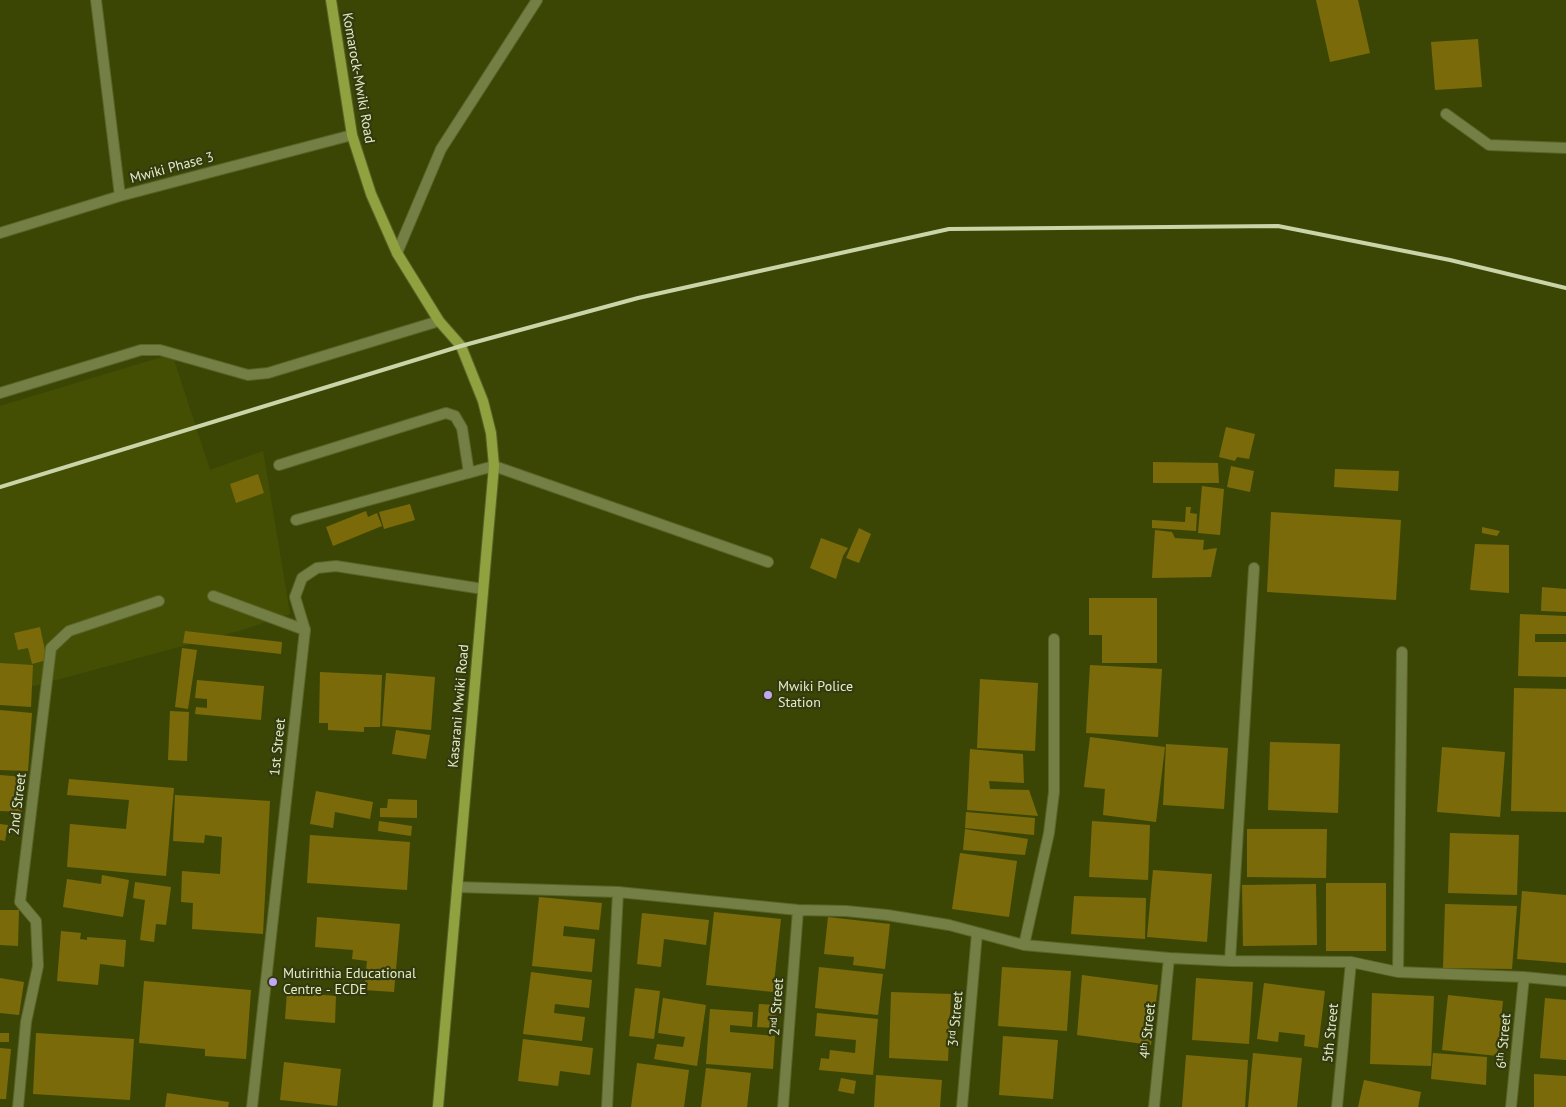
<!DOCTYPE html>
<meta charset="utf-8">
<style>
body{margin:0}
canvas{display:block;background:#3c4604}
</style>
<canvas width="1566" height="1107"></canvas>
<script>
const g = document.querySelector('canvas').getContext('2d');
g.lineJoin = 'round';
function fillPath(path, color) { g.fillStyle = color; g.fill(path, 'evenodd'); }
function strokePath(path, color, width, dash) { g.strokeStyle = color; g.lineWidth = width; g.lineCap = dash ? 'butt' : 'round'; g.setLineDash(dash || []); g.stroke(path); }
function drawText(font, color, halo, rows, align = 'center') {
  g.font = font + ' "PT Sans",sans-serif'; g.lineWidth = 4.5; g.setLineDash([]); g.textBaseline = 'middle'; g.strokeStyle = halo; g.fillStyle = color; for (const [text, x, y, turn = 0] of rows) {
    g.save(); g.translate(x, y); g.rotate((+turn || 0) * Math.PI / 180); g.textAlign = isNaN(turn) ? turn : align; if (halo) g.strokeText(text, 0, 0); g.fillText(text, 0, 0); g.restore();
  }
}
const built = new Path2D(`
 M172 354 210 470 263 451 290 614 235 632 0 695V406Z`);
const building = new Path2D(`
 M1316 0H1358L1370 53 1330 62Z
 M1478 39 1482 87 1435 90 1431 42Z
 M1226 427 1255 434 1249 459 1237 457 1235 461 1219 457Z
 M1153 462 1218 463 1219 483H1153Z
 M1231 466 1254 471 1250 492 1227 487Z
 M1335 469 1399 471 1398 491 1334 487Z
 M258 474 264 493 236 503 230 484Z
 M1202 486 1224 489 1220 535 1198 533Z
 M410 504 415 520 384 529 379 512Z
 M1186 507H1191L1190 513 1197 514 1196 531 1152 528V520L1185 522Z
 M366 511 368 517 377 513 382 526 333 546 326 527Z
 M1271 512 1401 520 1396 600 1267 592Z
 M1482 527 1500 531 1497 536 1482 533Z
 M859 528 871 534 859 563 846 558Z
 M1155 530 1172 532 1175 538 1204 540 1203 550 1217 548 1211 577 1152 578Z
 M821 538 848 548 843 556 836 579 810 568Z
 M1475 544 1509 545V593L1470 590Z
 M1542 587 1566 589V612L1541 611Z
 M1089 598H1157V663H1102V635H1089Z
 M1520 614 1566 616V634H1535V642H1566V677L1518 676Z
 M40 627 47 660 32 664 28 648 18 650 14 633Z
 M185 631 282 642 281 654 183 643Z
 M182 648 197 650 188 709 175 707Z
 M0 663 33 665 31 707 0 705Z
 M1090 665 1162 669 1158 737 1086 733Z
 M320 672 382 675 380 727H364V732L328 730V723H319Z
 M386 673 435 677 431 730 382 726Z
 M980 679 1038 683 1035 751 977 748Z
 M197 680 264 686 261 720 195 714 196 707 207 708V699L195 698Z
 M1514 688 1566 689V812L1511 811Z
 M0 710 32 713 28 771 0 770Z
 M170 711 189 712 187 761 168 760Z
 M396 730 430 735 426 759 392 754Z
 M1090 737 1165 747 1156 822 1103 815 1105 789 1084 787Z
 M1270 742 1340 744 1338 813 1268 810Z
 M1166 744 1228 748 1224 809 1163 805Z
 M1442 747 1505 752 1500 817 1437 812Z
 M970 749 1023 754 1024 783 989 781 990 789 1029 790 1038 816 967 810Z
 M0 775 25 777 22 812 0 811Z
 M69 779 174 788 166 876 67 867 70 824 126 829 129 800 67 795Z
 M316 791 373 802 370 819 335 812 333 828 310 824Z
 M175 795 270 801 263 934 192 929 193 903 181 902 182 871 220 874 222 837 205 835 204 843 173 841Z
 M388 799 417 800V818L380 817V808H387Z
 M966 812 1035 818 1034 835 965 828Z
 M379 821 412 826 411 836 378 831Z
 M1092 821 1150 825 1148 880 1089 877Z
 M0 824 8 825 5 841 0 840Z
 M965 829 1028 839 1025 855 963 850Z
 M1247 829H1327L1326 878 1247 877Z
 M1450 833 1519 835 1517 895 1448 893Z
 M310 835 410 842 407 890 307 883Z
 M960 853 1017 861 1009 917 952 909Z
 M1153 870 1212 874 1207 942 1147 937Z
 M102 875 129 880 123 917 63 907 67 879 101 884Z
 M135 882 171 887 166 925 156 924 154 942 140 940 145 900 133 898Z
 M1326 883H1386V951H1326Z
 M1316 884 1317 945 1243 946 1242 885Z
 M1522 891 1566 895V963L1517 959Z
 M1074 896 1146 898 1145 939 1071 934Z
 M539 897 602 903 599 930 564 926 563 936 595 939 592 972 532 966Z
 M1445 904 1517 906 1512 969 1443 968Z
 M0 910H19L18 946 0 945Z
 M714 912 781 919 773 992 706 985Z
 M642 913 709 920 706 945 664 939 661 967 637 964Z
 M317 917 400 924 394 992 364 990 367 961 352 959 353 950 315 947Z
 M828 917 890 924 885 969 853 965 854 957 824 954Z
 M61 931 81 933 80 939 87 940V937L126 940 124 967 100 964 98 985 57 981Z
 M819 967 883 974 878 1015 815 1008Z
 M1002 967 1071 971 1067 1031 998 1026Z
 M531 972 592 980 589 1008 555 1004 554 1013 585 1017 582 1041 523 1034Z
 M1082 975 1158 985 1151 1045 1077 1035Z
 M0 978 24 982 19 1015 0 1013Z
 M1196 978 1253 982 1249 1044 1192 1040Z
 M144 981 251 990 246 1059 205 1056V1049L139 1043Z
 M1264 983 1325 991 1318 1048 1304 1046 1305 1035 1279 1032 1278 1042 1257 1039Z
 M635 988 660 991 654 1039 629 1036Z
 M287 992 336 996 335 1023 285 1019Z
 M891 992 951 994 948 1061 889 1058Z
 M1372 993 1434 996 1431 1066 1370 1064Z
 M1448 995 1503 1001 1497 1056 1442 1050Z
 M663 998 706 1005 697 1066 654 1059 657 1044 683 1047 685 1037 658 1033Z
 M1545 998 1566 1000V1060L1540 1058Z
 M759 1004 776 1005 775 1028 757 1027Z
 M710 1009 753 1012 752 1027 730 1025V1032L775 1036 773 1069 706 1064Z
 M817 1013 878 1019 873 1075 819 1070 821 1058 829 1059 830 1050 855 1053 856 1040 815 1036Z
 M0 1033H9V1042H0Z
 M36 1033 134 1039 130 1100 33 1094Z
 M1003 1036 1058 1040 1053 1099 999 1095Z
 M523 1039 593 1048 590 1075 560 1071 558 1086 518 1081Z
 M0 1048 11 1049 6 1099H0Z
 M1253 1053 1302 1058 1297 1107H1248Z
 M1433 1053 1487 1057 1486 1085 1431 1079Z
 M1186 1055 1248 1060 1245 1107H1182Z
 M284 1062 341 1069 337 1106 280 1100Z
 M637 1063 689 1070 684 1107H631Z
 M706 1068 751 1073 747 1107H701Z
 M1534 1074 1566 1076V1107H1534Z
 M876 1075 942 1080 940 1107H874Z
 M841 1078 856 1081 854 1094 838 1091Z
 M1364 1080 1421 1092 1418 1107H1358Z
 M167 1093 229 1102 228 1107H165Z`);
const lane = new Path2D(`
 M397 253 441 149 537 0
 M279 465 446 413 455 416 462 428 469 473
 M296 520 494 466 768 562
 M213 596 305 630`);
const street = new Path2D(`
 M96 0 120 196
 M1446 114 1489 145 1566 148
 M0 233 120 196 352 135
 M0 393 141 350H160L248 375 268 373 439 321
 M457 887 618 892 798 910 846 911 887 915 949 925 1024 945 1169 958 1230 961 1351 962 1398 972 1524 977 1566 981
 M1024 945 1049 833 1054 792V639
 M1230 961 1254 568
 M1398 972 1402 652
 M18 1107 26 1022 38 966 36 921 20 902 51 648 69 631 159 601
 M252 1107 305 630 295 597 302 578 317 568 336 566 483 589
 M607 1107 618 892
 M783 1107 798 910
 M962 1107 977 933
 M1154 1107 1169 958
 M1337 1107 1351 962
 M1511 1107 1524 977`);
const secondary = new Path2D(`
 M331 0 352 135 371 194 397 253 439 321 461 346 483 401 491 433 494 466 438 1107`);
const rail = new Path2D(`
 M0 487 461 346 638 298 949 229 1278 226 1450 260 1566 288`);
const markers = [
 [768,695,5,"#c0a8f3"],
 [273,982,5,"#c0a8f3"]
];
const streetNames = [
 ["Komarock-Mwiki Road",358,78,80],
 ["Mwiki Phase 3",172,168,-15],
 ["Kasarani Mwiki Road",459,706,-85],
 ["1st Street",278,747,-84],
 ["2nd Street",18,804,-83],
 ["2ⁿᵈ Street",777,1007,-86],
 ["3ʳᵈ Street",956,1019,-85],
 ["4ᵗʰ Street",1148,1031,-84],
 ["5th Street",1331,1033,-84],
 ["6ᵗʰ Street",1504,1041,-85]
];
const poiNames = [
 ["Mwiki Police",778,687],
 ["Station",778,703],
 ["Mutirithia Educational",283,974],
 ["Centre - ECDE",283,990]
];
fillPath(built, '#444f04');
fillPath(building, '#7a6a0a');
strokePath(lane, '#5a6427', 12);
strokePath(street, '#5a6427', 12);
strokePath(secondary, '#5a6427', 12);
strokePath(lane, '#747f45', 10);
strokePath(street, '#747f45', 10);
strokePath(secondary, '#90a240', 10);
strokePath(rail, '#cad4a9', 4);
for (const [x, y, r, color] of markers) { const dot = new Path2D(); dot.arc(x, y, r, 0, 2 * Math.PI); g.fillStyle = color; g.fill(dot); strokePath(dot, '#333a10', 2); }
drawText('14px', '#e3ecc5', '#333a10', streetNames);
drawText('14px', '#e3ecc5', '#333a10', poiNames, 'left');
</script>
